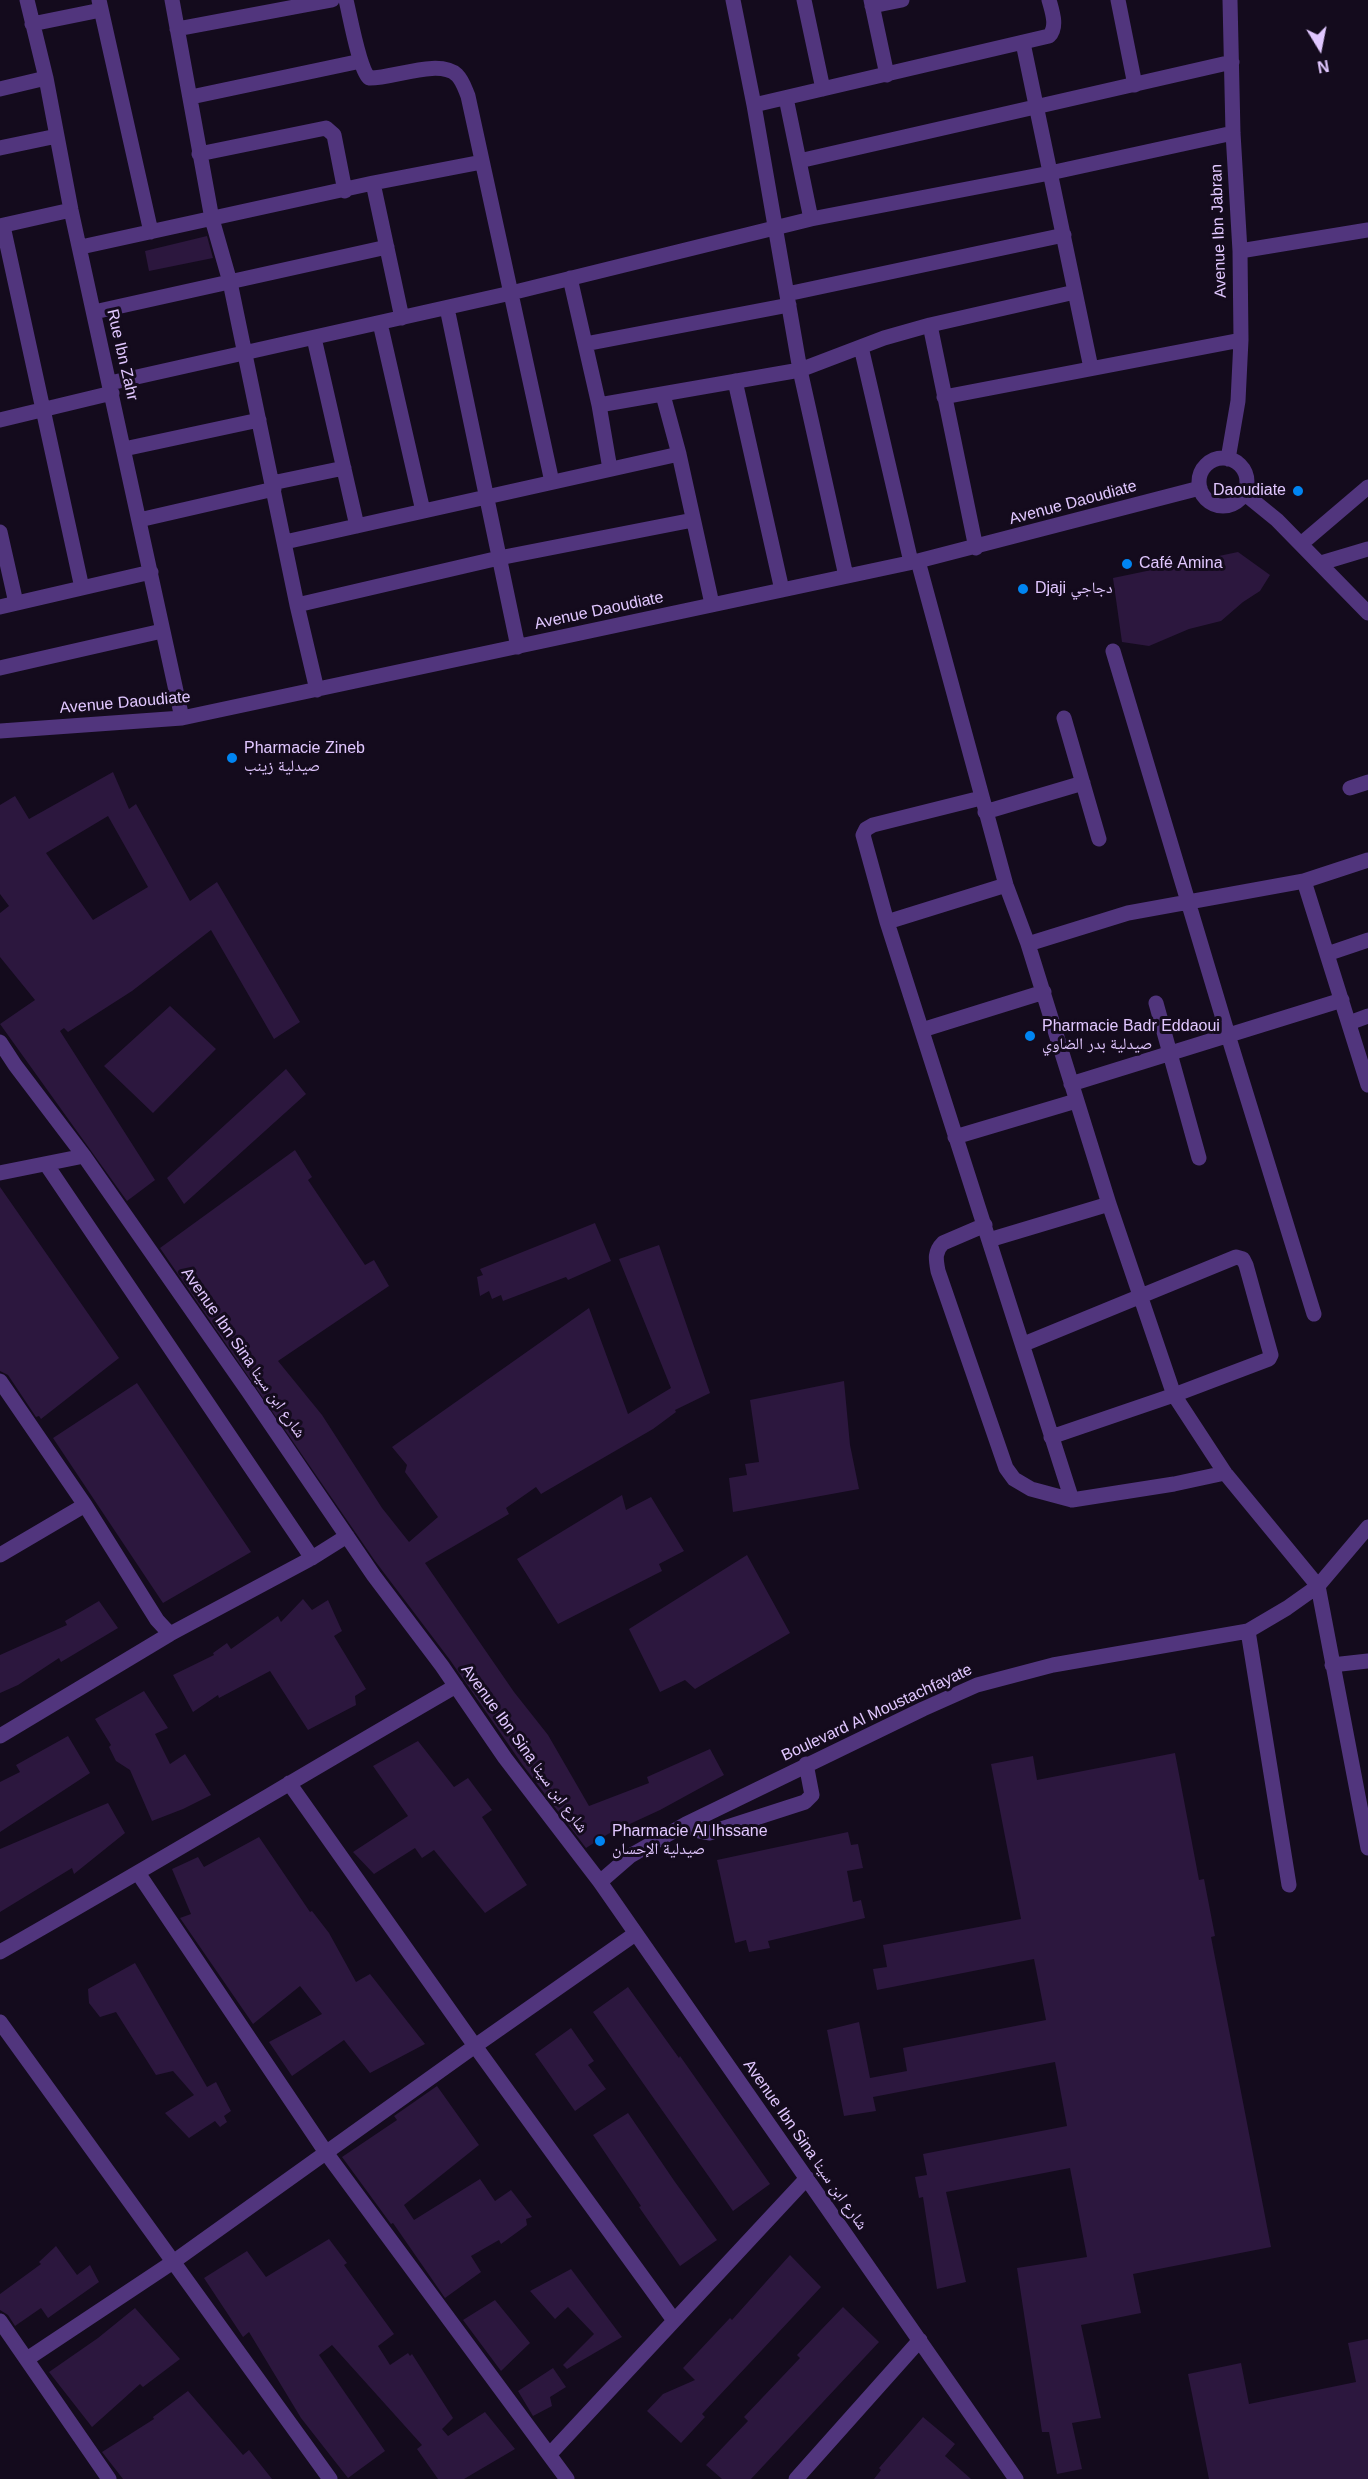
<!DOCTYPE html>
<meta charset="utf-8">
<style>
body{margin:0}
#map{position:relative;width:1368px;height:2479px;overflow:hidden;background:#140b1d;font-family:Helvetica,sans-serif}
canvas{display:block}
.north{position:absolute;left:1290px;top:18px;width:60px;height:60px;-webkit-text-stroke:4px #140b1d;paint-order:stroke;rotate:170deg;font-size:16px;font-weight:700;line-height:24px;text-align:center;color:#e1c7ff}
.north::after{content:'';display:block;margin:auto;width:21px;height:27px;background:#e1c7ff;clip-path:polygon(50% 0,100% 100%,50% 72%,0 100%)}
</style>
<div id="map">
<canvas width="1368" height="2479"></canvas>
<div class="north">N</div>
</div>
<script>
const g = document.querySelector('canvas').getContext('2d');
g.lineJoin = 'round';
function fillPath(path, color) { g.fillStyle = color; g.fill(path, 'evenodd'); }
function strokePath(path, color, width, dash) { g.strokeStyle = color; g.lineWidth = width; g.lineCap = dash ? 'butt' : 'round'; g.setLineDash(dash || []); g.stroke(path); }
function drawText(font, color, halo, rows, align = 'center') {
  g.font = font + ' Helvetica,"Noto Naskh Arabic",sans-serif'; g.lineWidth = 6; g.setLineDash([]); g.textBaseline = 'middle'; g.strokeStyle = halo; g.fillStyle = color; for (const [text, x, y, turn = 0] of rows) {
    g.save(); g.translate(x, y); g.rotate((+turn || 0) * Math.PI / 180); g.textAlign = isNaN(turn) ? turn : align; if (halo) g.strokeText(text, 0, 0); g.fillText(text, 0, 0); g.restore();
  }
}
const building = new Path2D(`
 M207 236 213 258 149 271 145 251Z
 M1238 552 1270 575 1260 591 1243 602 1221 621 1189 629 1149 646 1122 642 1113 578Z
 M113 772 129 809 136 804 190 901 217 882 300 1022 274 1039 211 930 132 991 68 1032 64 1028 60 1031 155 1180 127 1201 0 1024 35 1000 0 957V913L9 906 0 894V805L15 796 29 819ZM108 816 148 887 93 920 46 853Z
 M170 1006 216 1049 153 1113 104 1066Z
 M286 1069 306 1094 184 1204 167 1178Z
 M295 1150 312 1177 308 1180 365 1265 374 1260 389 1286 278 1361 322 1415 382 1508 409 1542 438 1517 405 1472 407 1465 392 1447 589 1308 628 1414 671 1388 619 1259 659 1245 710 1393 675 1410 676 1412 653 1429 541 1494 536 1487 506 1508 509 1514 425 1563 514 1692 548 1735 589 1806 649 1783 647 1777 710 1749 724 1775 660 1810 608 1834 586 1848 522 1764 450 1660 375 1561 160 1248Z
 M0 1187 119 1358 41 1419 39 1416 36 1417 8 1375 0 1371Z
 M595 1223 611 1261 568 1280 566 1277 503 1301 501 1295 492 1299 489 1291 480 1296 477 1277 483 1275 480 1269Z
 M844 1381 850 1445 859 1489 733 1512 729 1478 747 1475 745 1464 759 1462 750 1400Z
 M137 1383 251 1552 163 1603 53 1438Z
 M622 1495 626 1510 651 1497 684 1551 659 1564 662 1571 558 1624 517 1559Z
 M747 1555 790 1633 695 1689 685 1680 660 1692 629 1629Z
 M303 1599 312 1610 328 1600 342 1631 334 1636 366 1689 355 1696 356 1705 308 1730 270 1671 219 1698 218 1695 193 1712 173 1675 214 1655 213 1653 227 1643 231 1649 278 1616 281 1622Z
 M99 1601 118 1628 61 1662 59 1658 18 1685 0 1693V1655L67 1625 65 1621Z
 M144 1691 168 1728 155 1734 170 1764 185 1754 211 1795 183 1809 152 1821 130 1770 116 1761 109 1747 111 1745 95 1719Z
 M68 1736 90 1773 0 1832V1782L20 1772 16 1765Z
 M418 1741 454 1787 468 1778 492 1810 482 1817 527 1885 485 1913 434 1850 422 1858 415 1848 374 1874 353 1852 408 1816 373 1766Z
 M1175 1753 1199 1880 1204 1879 1215 1936 1211 1937 1271 2247 1133 2274 1141 2313 1081 2325 1101 2418 1072 2423 1082 2469 1057 2474 1049 2432H1042L1017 2268 1087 2257 1070 2168 946 2192 966 2282 937 2289 923 2197 919 2198 915 2177 927 2175 923 2154 1067 2126 1055 2062 873 2097 876 2111 844 2116 827 2030 859 2022 870 2078 907 2071 903 2048 1046 2020 1034 1959 877 1990 873 1969 887 1967 883 1945 1021 1919 991 1764 1033 1756 1037 1780Z
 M108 1803 125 1833 74 1874 72 1868 0 1912V1849Z
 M848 1832 851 1845 858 1844 863 1868 847 1871 853 1902 861 1900 865 1918 768 1941 770 1948 749 1952 746 1940 735 1943 717 1860Z
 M259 1837 310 1912 312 1911 329 1933 356 1982 370 1974 425 2044 370 2073 344 2040 292 2076 269 2042 322 2014 300 1986 253 2024 180 1918 191 1914 172 1869 198 1857 204 1867Z
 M135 1963 207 2087 216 2082 231 2111 224 2116 227 2122 220 2127 215 2121 189 2138 165 2113 194 2095 173 2071 156 2075 116 2012 100 2017 89 2003 88 1989Z
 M628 1987 679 2058 680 2056 770 2184 733 2211 593 2012Z
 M571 2028 594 2061 588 2065 606 2089 575 2111 535 2054Z
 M437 2086 479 2145 404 2205 414 2220 480 2179 495 2201 511 2190 532 2217 526 2219 527 2225 501 2244 499 2240 471 2256 481 2272 445 2298 393 2223 391 2224 342 2157 397 2120 394 2116Z
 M628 2113 675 2182 717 2240 680 2266 639 2207 641 2206 593 2135Z
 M329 2239 347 2263 344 2265 394 2334 378 2346 390 2365 408 2353 410 2356 412 2354 453 2418 442 2429 448 2436 485 2412 515 2449 464 2479H438L417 2449 422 2445 332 2345 319 2355 385 2451 348 2478 301 2418 249 2332 243 2337 204 2278 247 2251 266 2277Z
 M56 2246 77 2275 90 2265 99 2282 48 2318 41 2308 15 2326 8 2315 0 2310V2294L41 2264 39 2262Z
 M790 2255 821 2287 702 2414 705 2417 681 2443 647 2411 663 2394 695 2380 683 2368 730 2318 732 2320Z
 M571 2269 622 2337 567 2369 563 2365 594 2334 568 2307 555 2319 530 2291Z
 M495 2300 530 2343 501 2371 463 2320Z
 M843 2307 879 2342 751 2479H722L706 2465 748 2421 744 2417 800 2358 797 2355Z
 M135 2308 180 2359 143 2387 140 2384 92 2427 49 2372 98 2338Z
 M1368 2339V2479H1209L1188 2374 1241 2363 1249 2404 1356 2382 1348 2343Z
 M553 2368 566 2387 550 2397 552 2406 533 2416 518 2391Z
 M188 2391 243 2455 249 2450 272 2479H123L102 2452 154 2419 153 2417Z
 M923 2417 955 2444 945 2456 971 2479H874L881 2470 879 2468Z`);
const minor = new Path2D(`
 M27 0 46 78 71 210 182 718
 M99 0 151 232
 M172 0 212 219 230 282 297 605 317 690
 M346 0C350 16 359 68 369 78 392 79 439 58 457 75 463 81 465 89 468 96L552 482
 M733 0 754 105 800 370 846 576
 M804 0 823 89
 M871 0 887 75
 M1118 0 1135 85
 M872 6 902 0
 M32 24 101 10
 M177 29 332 0
 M1023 43 1091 368
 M0 89 46 78
 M191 97 361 61
 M786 98 811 219
 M754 105 1049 36C1058 27 1052 11 1049 0
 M0 148 57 136
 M199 154 326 128 334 135 345 191
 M799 161 1232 62
 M373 183 402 318
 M0 226 71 210
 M3 226 82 588
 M81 247 373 183 482 162
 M1240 251 1368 230
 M570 278 599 405 610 469
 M787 294 1064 235
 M447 308 518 647
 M94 312 387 247
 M380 323 423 511
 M930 325 976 548
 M314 338 357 526
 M585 344 789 305
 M861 347 911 562
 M735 381 782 590
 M110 383 511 293 811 219 1050 173 1233 133
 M663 395 679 454 712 604
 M944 397 1241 340
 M599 405 800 370 884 338 930 325 1075 292
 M0 420 112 393
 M124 449 259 420
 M1199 482a24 24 0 1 1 48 0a24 24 0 1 1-48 0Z
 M1228 459 1238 401 1241 340 1240 251 1233 133 1230 0
 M272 483 344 468
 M1245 494 1277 520 1368 613
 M139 520 274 489
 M0 532 16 603
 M285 542 679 454
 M1301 544 1368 487
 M918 561 1006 885 1028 944 1109 1204 1174 1395 1225 1473 1318 1586 1368 1848
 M1321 563 1368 549
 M297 605 499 558 693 520
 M0 607 151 572
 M1113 651 1228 1035 1314 1314
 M0 668 162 631
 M1064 718 1099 839
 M0 731 182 718 918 561 1200 488
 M1350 788 1368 782
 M981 798 873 825 866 829 863 835 887 922 1072 1500
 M985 812 1083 783
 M1304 881 1368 1085
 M887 922 1006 885
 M1028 944 1128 913 1304 881 1368 860
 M1327 954 1368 940
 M1156 1003 1199 1158
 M1349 1023 1368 1016
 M922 1030 1044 992
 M0 1042 15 1065 84 1156 248 1391 374 1576 442 1666 505 1758 600 1882 1016 2479
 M1071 1084 1342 1000
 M955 1137 1076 1101
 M46 1164 312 1558
 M0 1173 84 1156
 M985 1225 943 1243C934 1252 936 1260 938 1271L1006 1468 1014 1479 1031 1489 1072 1500 1174 1484 1225 1473
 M989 1240 1109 1204
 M1024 1344 1236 1257 1243 1259 1246 1265 1271 1355 1269 1359 1174 1395 1051 1437
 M0 1381 85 1505 157 1620 170 1634
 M0 1555 85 1505
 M1248 1631 1289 1885
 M1332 1665 1368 1661
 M0 1736 170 1634 312 1558 347 1536
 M289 1783 475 2046 673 2319
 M686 1824 694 1830 709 1833 805 1802 812 1795 806 1764
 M138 1873 327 2154 567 2479
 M600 1882 630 1856 686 1824 923 1709 977 1685 1053 1665 1248 1631 1287 1608 1318 1586 1368 1527
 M0 1952C153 1865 304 1774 456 1686
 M0 2022 330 2479
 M0 2321 109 2479
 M27 2359 173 2262 475 2046 635 1934
 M550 2454 807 2178
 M796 2479 920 2340`);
const markers = [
 [1298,491,6,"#0085f2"],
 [1127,564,6,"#0085f2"],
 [1023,589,6,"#0085f2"],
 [232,758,6,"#0085f2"],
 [1030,1036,6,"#0085f2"],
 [600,1841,6,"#0085f2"]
];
const streetNames = [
 ["Avenue Ibn Jabran",1219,231,-92],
 ["Rue Ibn Zahr",122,355,77],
 ["Avenue Daoudiate",1073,503,-15],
 ["Avenue Daoudiate",599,611,-12],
 ["Avenue Daoudiate",125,703,-5],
 ["Avenue Ibn Sina شارع ابن سينا",243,1353,55],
 ["Boulevard Al Moustachfayate",877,1713,-25],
 ["Avenue Ibn Sina شارع ابن سينا",524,1749,54],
 ["Avenue Ibn Sina شارع ابن سينا",805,2145,55]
];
const poiNames = [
 ["Daoudiate",1286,491,"right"],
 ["Café Amina",1139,564],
 ["Djaji دجاجي",1035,589],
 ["Pharmacie Zineb",244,749],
 ["صيدلية زينب",244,767],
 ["Pharmacie Badr Eddaoui",1042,1027],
 ["صيدلية بدر الضاوي",1042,1045],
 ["Pharmacie Al Ihssane",612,1832],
 ["صيدلية الإحسان",612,1850]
];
fillPath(building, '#2c173e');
strokePath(minor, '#51357d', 15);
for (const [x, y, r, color] of markers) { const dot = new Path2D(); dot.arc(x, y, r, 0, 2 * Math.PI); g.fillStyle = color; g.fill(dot); strokePath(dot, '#140b1d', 2); }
drawText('16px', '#e1c7ff', '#140b1d', streetNames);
drawText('16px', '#e1c7ff', '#140b1d', poiNames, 'left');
</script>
